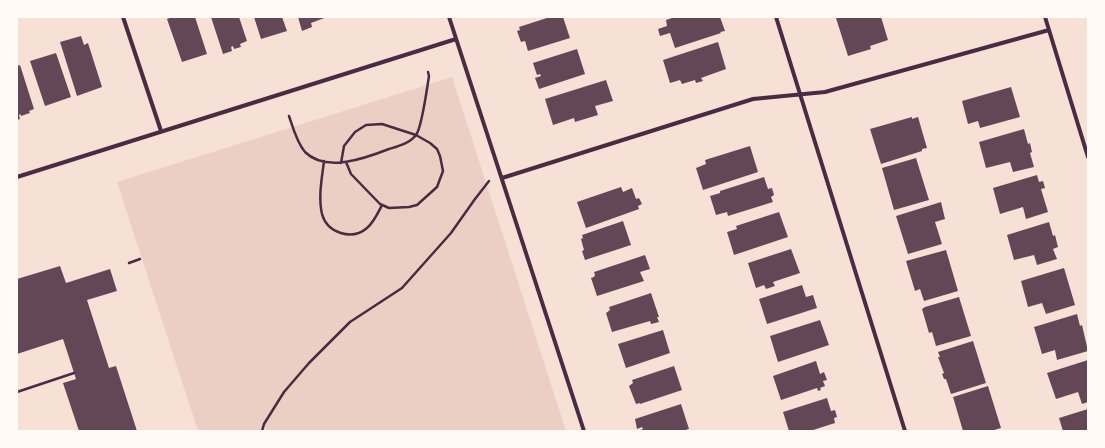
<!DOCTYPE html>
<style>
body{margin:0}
#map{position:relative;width:1105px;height:448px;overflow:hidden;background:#f7e1d7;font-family:Commissioner,sans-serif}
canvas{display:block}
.frame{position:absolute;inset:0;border:18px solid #fffaf5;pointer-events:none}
</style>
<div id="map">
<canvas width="1105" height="448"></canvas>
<div class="frame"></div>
</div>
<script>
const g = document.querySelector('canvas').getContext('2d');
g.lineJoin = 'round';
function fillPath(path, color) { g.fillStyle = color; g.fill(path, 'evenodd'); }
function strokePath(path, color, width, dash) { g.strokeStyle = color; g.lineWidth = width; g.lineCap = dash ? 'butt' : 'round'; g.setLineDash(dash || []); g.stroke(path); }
const green = new Path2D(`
 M452 77 566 431H198L117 182Z`);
const building = new Path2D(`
 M172 17H195L207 54 182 62 167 19Z
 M211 17H239L247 41 240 44 241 47 234 49 233 46 231 47 232 51 223 54Z
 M254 17H282L287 31 261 39Z
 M298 17H327L311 23 312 27 302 31Z
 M550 17H563L570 38 528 51 525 41 521 42 517 31 520 30 519 27Z
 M675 17H720L725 31 720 32 721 33 675 48 670 33 660 36 658 29 667 26 666 20Z
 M839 17H881L888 40 870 46 871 49 848 56 836 18Z
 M81 36 84 45 88 43 102 87 77 96 60 42Z
 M718 42 726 69 701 78 703 81 696 83 695 80 682 84 680 80 670 83 663 60Z
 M577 49 585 74 539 89 535 78 541 76 540 74 537 75 533 63Z
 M56 53 71 97 45 106 30 61Z
 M20 65 34 109 29 111 30 113 21 116 20 114 19 115 20 119 17 120V66Z
 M606 80 613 101 595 106 598 115 575 122 574 118 553 125 545 99Z
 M1011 87 1020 117 980 128 978 121 968 124 962 101Z
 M912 117V119L918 117 927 148 922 149V151L881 164 870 129Z
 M1024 129 1028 144 1030 143 1032 152 1030 153 1034 167 1013 172 1010 162 986 168 979 142Z
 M750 146 758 172 703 190 696 168 706 164 705 160Z
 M916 158 929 200 894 210 882 168Z
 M1037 175 1039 182 1043 181 1045 188 1041 189 1048 212 1026 219 1023 207 1000 214 993 188Z
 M764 177 768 189 772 188 774 195 771 197 773 202 728 216 727 212 716 215 710 196 720 193V191Z
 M621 187 623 192 632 188 636 199 639 198 642 204 638 206 639 209 586 228 577 202Z
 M941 202 945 219 935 222 942 244 908 254 896 216Z
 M779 212 788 237 734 255 727 232 737 229 736 226Z
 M623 221 631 245 585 260 582 251 584 250 581 239 583 238 582 235Z
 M1049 222 1053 236 1055 235 1058 247 1053 249 1057 259 1037 265 1034 255 1014 260 1007 235Z
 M791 249 800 273 773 282 775 286 766 289 764 285 756 288 748 263Z
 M946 250 958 291 924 301 920 289 915 291 906 261Z
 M645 255 650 269 640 272 644 281 597 296 591 278 594 277 595 275 594 272Z
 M60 266 66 283 110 269 117 291 87 300 109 368 116 366 137 431H79L63 383 76 379 63 339 17 354V279Z
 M1064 268 1075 305 1046 314 1042 303 1028 307 1021 281Z
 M802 285 806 297 813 295 817 308 767 324 759 299Z
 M651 293 659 317H657L659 322 651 324 650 321 612 332 606 313 610 310 609 307Z
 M959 297 971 336 936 346 932 332 929 333 922 309 925 307Z
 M1077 314 1080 326 1082 325 1088 351 1057 360 1055 350 1042 354 1034 327Z
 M820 320 829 345 778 362 770 336Z
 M663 330 670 353 626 368 618 344Z
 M973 341 986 383 951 394 946 379H944L942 374 944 373 938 357H940L938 352Z
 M1088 360V402L1082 404 1078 392 1056 399 1047 373Z
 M816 361 820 374 824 372 827 380 823 381 825 386 820 388 821 390 818 391 817 388 781 400 773 376Z
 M674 366 682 390 640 404V403L636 404 629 386 633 383 632 380Z
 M988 386 1001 428 991 431H963L953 397Z
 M827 398 831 411 835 410 837 417 834 418 835 423 810 431H789L783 412Z
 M681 404 689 429 682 431H638L643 429 642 427 637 429 635 419Z
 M1088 409V431H1063L1059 418Z`);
const path = new Path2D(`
 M289 116C293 128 297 143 305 152 326 173 366 158 389 149 399 146 410 143 416 135 422 127 427 88 429 76L428 72
 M324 161C322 178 318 197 322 214 327 233 352 241 367 228 374 222 378 213 382 205
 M341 163 344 146 355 132 366 125 382 124 416 135 430 143 437 149 440 156 443 171 437 187 417 205 409 207 389 208 380 204 351 174 346 162
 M129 263 140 259
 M17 392 74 373
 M262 431 264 424 284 392 309 363 350 322 402 288 451 233 475 199 489 181`);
const minor = new Path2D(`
 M123 17 161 131
 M449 17 584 431
 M776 17 905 431
 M1045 17 1088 157
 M17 177 456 39
 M502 178 753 99 825 92 1049 30`);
fillPath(green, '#ebcfc5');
fillPath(building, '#644757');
strokePath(path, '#4a2c40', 2.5);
strokePath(minor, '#4a2c40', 4);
</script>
